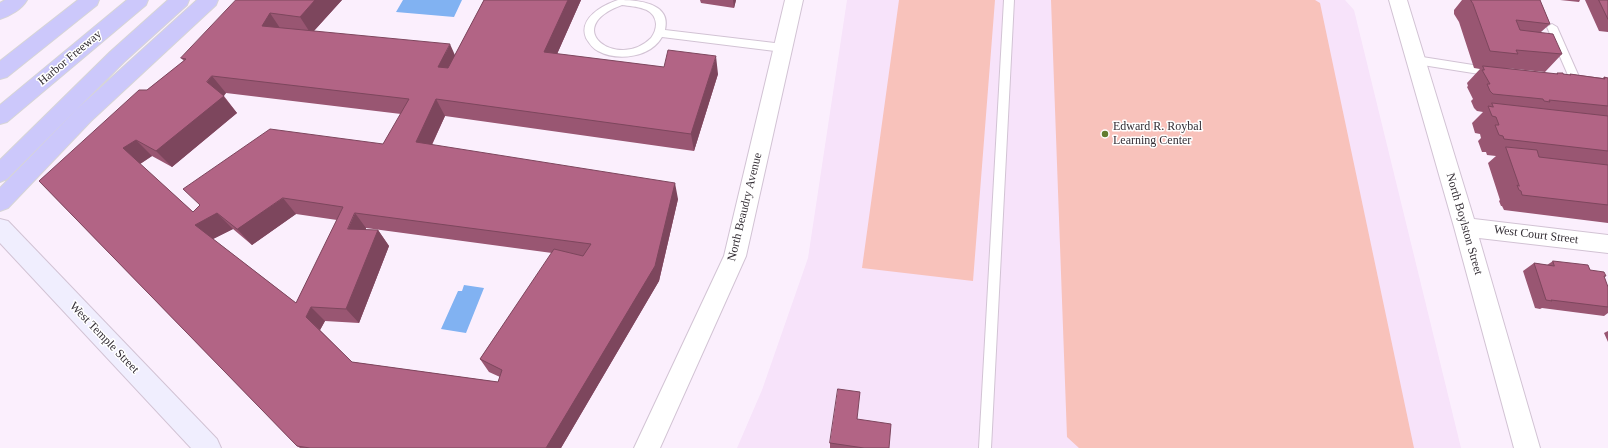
<!DOCTYPE html>
<style>
body{margin:0}
canvas{display:block;background:#fbeffd}
</style>
<canvas width="1608" height="448"></canvas>
<script>
const g = document.querySelector('canvas').getContext('2d');
g.lineJoin = 'round';
function fillPath(path, color) { g.fillStyle = color; g.fill(path, 'evenodd'); }
function strokePath(path, color, width, dash) { g.strokeStyle = color; g.lineWidth = width; g.lineCap = dash ? 'butt' : 'round'; g.setLineDash(dash || []); g.stroke(path); }
function drawText(font, color, halo, rows, align = 'center') {
  g.font = font + ' "Times New Roman",serif'; g.lineWidth = 3; g.setLineDash([]); g.textBaseline = 'middle'; g.strokeStyle = halo; g.fillStyle = color; for (const [text, x, y, turn = 0] of rows) {
    g.save(); g.translate(x, y); g.rotate((+turn || 0) * Math.PI / 180); g.textAlign = isNaN(turn) ? turn : align; if (halo) g.strokeText(text, 0, 0); g.fillText(text, 0, 0); g.restore();
  }
}
const built = new Path2D(`
 M847 0H1345L1354 10 1461 448H737L762 390 808 258Z`);
const green = new Path2D(`
 M899 0H995L973 281 862 268Z
 M1051 0H1315L1320 3 1414 448H1079L1067 437Z`);
const water = new Path2D(`
 M403 0H462L454 17 396 12Z
 M464 285 484 288 466 333 441 329 458 291H462Z`);
const service = new Path2D(`
 M618 0C636 0 672 2 665 30L783 44 788 48 783 52 662 37C651 57 618 62 598 51 593 49 589 43 586 38 578 18 603 5 618 0ZM622 5C636 7 655 7 656 24 656 29 654 34 651 38 618 71 559 28 622 5Z
 M1004 0H1014L991 448H979Z
 M1552 24 1557 27 1580 79 1578 82 1575 83 1562 81 1560 78 1562 75H1568L1547 27Z
 M1416 56 1492 68 1495 69 1497 72 1495 75 1492 76 1416 64 1411 60Z`);
const minor = new Path2D(`
 M1389 0H1407L1474 219 1608 235V253L1479 238 1540 448H1514L1454 227Z`);
const tertiary = new Path2D(`
 M785 0H803L746 256 660 448H634L724 256Z`);
const secondary = new Path2D(`
 M0 219 8 221 217 439 221 448H191L0 243Z`);
const motorway = new Path2D(`
 M5 0H27C22 9 10 16 0 19V3Z
 M78 0H99L97 5 7 77 0 79V61Z
 M127 0H148L146 5 7 122 0 124V105Z
 M168 0H189L187 5 124 62 7 179 0 182V160L110 52Z
 M197 0H218L216 5 91 121 8 208 0 211V188L77 109Z`);
const wall = new Path2D(`
 M236 0H342L314 31 455 55 484 0H581L557 54 718 74 694 151 445 116 432 145 678 199 659 281 561 448H300L297 446 39 181 147 90 184 61 181 58ZM226 93 401 114 383 144 199 206 193 212 140 164 152 156 172 167 237 113 224 96ZM296 214 337 220 296 303 213 239 233 229 252 245ZM366 228 552 253 480 359 489 372 500 377 498 382 352 362 320 330 325 321 359 323 389 246 378 230H366Z
 M700 0H736L734 8 701 3Z
 M1461 0H1540L1550 24 1541 32 1562 54 1545 72 1505 68H1504L1556 74 1557 73 1569 75 1570 74 1603 78 1604 77 1608 78V223L1504 210 1502 206H1501L1499 201 1500 200 1488 163 1496 156 1487 155 1486 152H1482L1478 141 1481 138 1480 134 1475 133 1472 123 1483 112 1477 111 1474 108 1471 101 1473 99 1467 87 1468 86 1467 83 1480 69 1474 68 1459 22 1454 14V10L1462 0Z
 M1560 0H1580L1579 2Z
 M1585 0H1608V32L1599 31Z
 M1553 261 1590 270 1606 276 1604 277 1608 287V313L1604 316 1542 308 1540 309 1535 308 1523 271 1534 263 1547 265Z
 M1608 331V342L1604 333Z
 M857 419 889 448H830V443Z`);
const shadedWall = new Path2D(`
 M315 0H342L311 34 300 17Z
 M568 0H581L550 70 544 52Z
 M733 0H736L734 8Z
 M270 13 282 31 262 26Z
 M450 44 458 62 446 84 438 67Z
 M716 56 718 74 694 151 691 134Z
 M212 76 226 93 223 96 237 113 172 167 156 151 207 82Z
 M436 99 445 116 425 159 416 142Z
 M136 140 152 156 140 164 123 148Z
 M675 183 678 199 659 281 561 448H546Z
 M283 198 296 214 252 245 237 229Z
 M217 213 233 229 211 240 195 225Z
 M355 213 366 228 360 245 348 229Z
 M378 230 389 246 359 323 346 309Z
 M311 307 325 321 320 330 306 317Z`);
const building = new Path2D(`
 M236 0H315L300 17 270 13 262 26 450 44 438 67 448 68 484 0H568L544 52 664 67 668 50 716 56 691 134 436 99 416 142 675 183 655 266 546 448H310L297 446 39 181 139 90H147L186 59 181 58ZM212 76 409 99 383 144 270 129 183 189 200 205 193 212 123 148 136 140 156 151 224 96 207 82ZM283 198 343 207 296 303 195 225 217 213 237 229ZM355 213 591 244 583 256 554 249 480 359 502 370 498 382 352 362 306 317 311 307 346 309 378 230 348 229Z
 M1471 0H1540L1550 24 1516 20 1520 30 1553 34 1562 54 1516 50 1518 54 1490 51 1473 4Z
 M1599 0H1608V19Z
 M1483 66 1558 74 1557 73H1563V74L1571 75 1570 74 1605 79 1604 77 1608 78V106L1549 100 1550 102 1544 101 1543 99 1493 94 1490 91 1487 84H1490L1482 70H1484Z
 M1492 103 1608 116V151L1504 139 1503 136 1499 135 1495 125H1499L1496 117 1492 116 1488 106 1493 107Z
 M1506 147 1537 150 1539 157 1608 165V205L1522 195 1521 191 1519 190 1517 185 1519 186Z
 M1553 261 1588 265 1590 270 1604 272 1606 276H1604L1608 287V307L1551 300 1552 301 1546 300 1534 263 1554 266Z
 M838 389 860 392 857 419 891 424 889 448H864L830 443Z`);
const markers = [
 [1105,134,4,"#627c30"]
];
const streetNames = [
 ["Harbor Freeway",70,58,-40],
 ["North Beaudry Avenue",745,207,-76],
 ["North Boylston Street",1464,224,74],
 ["West Court Street",1536,235,7],
 ["West Temple Street",104,338,46]
];
const poiNames = [
 ["Edward R. Roybal",1113,127],
 ["Learning Center",1113,141]
];
fillPath(built, '#f7e3fa');
fillPath(green, '#f8c2bb');
fillPath(water, '#81b2f2');
strokePath(service, '#d2c3d4', 2);
strokePath(minor, '#d2c3d4', 2);
strokePath(tertiary, '#d2c3d4', 2);
strokePath(secondary, '#d2c3d4', 2);
strokePath(motorway, '#d6d5d7', 2);
fillPath(service, '#fff');
fillPath(minor, '#fff');
fillPath(tertiary, '#fff');
fillPath(secondary, '#f0eefe');
fillPath(motorway, '#ccc8fb');
fillPath(wall, '#995672');
fillPath(shadedWall, '#7d465d');
fillPath(building, '#b26485');
strokePath(building, '#7d465d', 1);
for (const [x, y, r, color] of markers) { const dot = new Path2D(); dot.arc(x, y, r, 0, 2 * Math.PI); g.fillStyle = color; g.fill(dot); strokePath(dot, '#fff', 1.5); }
drawText('12px', '#342e35', '#fff', streetNames);
drawText('12px', '#342e35', '#fff', poiNames, 'left');
</script>
